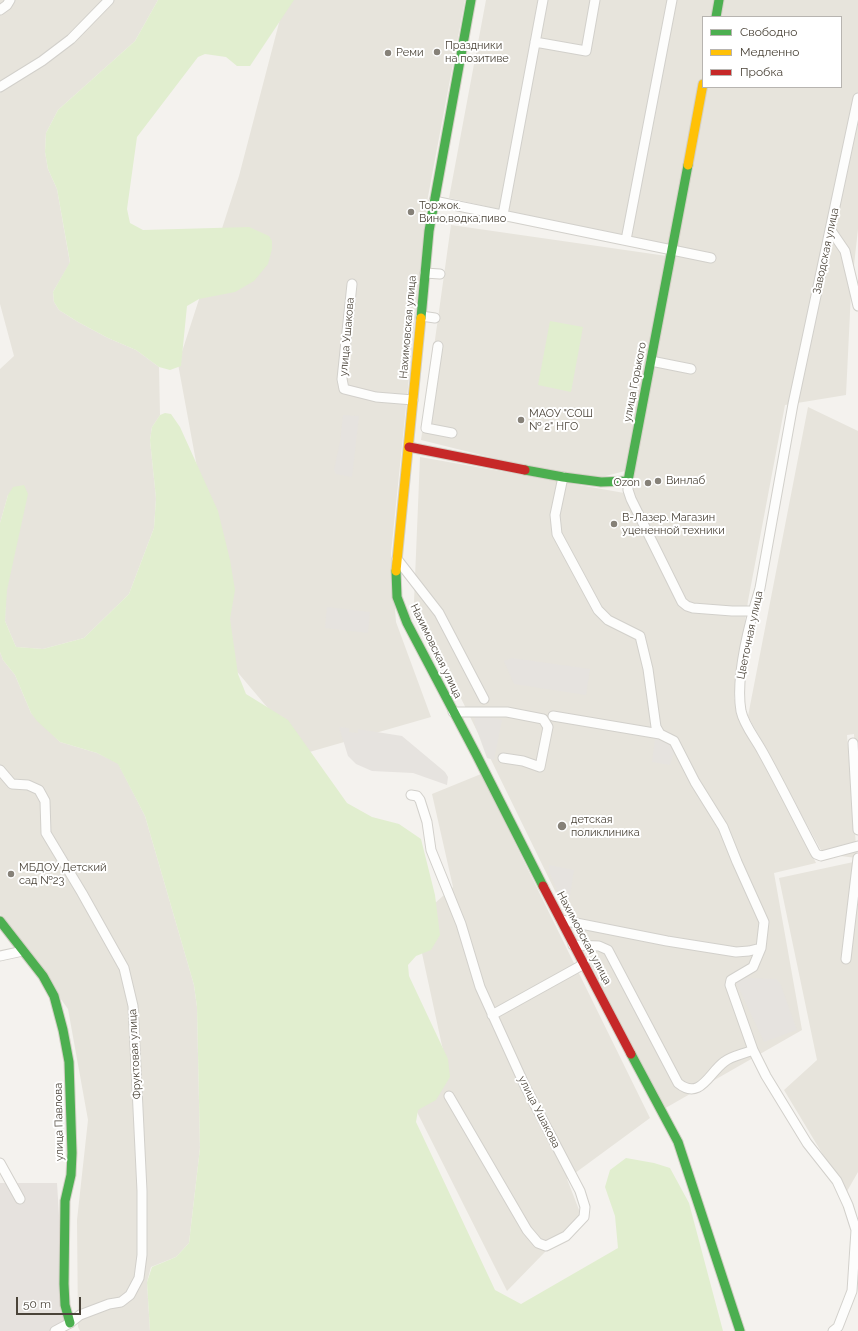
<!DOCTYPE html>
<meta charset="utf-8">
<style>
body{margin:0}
#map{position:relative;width:858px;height:1331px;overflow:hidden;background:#f4f2ee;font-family:Raleway,sans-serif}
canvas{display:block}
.legend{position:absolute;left:702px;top:16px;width:140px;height:72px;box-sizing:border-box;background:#fff;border:1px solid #b7b4b0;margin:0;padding:5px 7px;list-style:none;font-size:12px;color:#4b4439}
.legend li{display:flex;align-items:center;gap:8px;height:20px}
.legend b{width:20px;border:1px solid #b7b4b0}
.scale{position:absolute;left:16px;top:1297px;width:65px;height:18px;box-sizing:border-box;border:2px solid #4b4439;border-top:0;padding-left:5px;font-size:12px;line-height:14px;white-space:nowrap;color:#4b4439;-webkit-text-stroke:3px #fff;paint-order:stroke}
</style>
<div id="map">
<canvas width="858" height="1331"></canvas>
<ul class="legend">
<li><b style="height:5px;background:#4caf50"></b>Свободно</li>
<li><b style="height:5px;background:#ffc107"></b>Медленно</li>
<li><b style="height:5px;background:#c62828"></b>Пробка</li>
</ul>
<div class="scale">50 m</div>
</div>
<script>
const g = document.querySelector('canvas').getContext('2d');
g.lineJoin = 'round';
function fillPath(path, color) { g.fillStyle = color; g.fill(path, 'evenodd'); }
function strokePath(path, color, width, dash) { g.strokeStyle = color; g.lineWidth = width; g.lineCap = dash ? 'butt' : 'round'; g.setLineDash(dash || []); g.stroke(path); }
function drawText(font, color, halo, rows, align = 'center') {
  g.font = font + ' Raleway,sans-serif'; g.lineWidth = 4; g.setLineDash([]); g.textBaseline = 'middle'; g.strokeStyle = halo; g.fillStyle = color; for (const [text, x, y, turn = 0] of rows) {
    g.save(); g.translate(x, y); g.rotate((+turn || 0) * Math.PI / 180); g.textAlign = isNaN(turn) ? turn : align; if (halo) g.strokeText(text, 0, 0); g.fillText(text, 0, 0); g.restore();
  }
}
const residential = new Path2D(`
 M0 0H158L135 41 58 110 46 133 45 152 48 169 57 189 70 263 53 292 54 302 59 310 78 322 108 338 136 350 159 367 160 415 152 427 150 440 156 498 154 528 129 594 84 638 43 649 16 647 5 621 8 495 0 523V369L14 356 0 304Z
 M285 0H465L427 202 391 553 396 622 431 717 306 753 234 668 178 364 239 176Z
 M486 0H718L715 17H703V76L669 247 449 198Z
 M722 0H858V229L851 292 846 395 785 405 748 601 734 698 816 863 774 873 802 1030 662 1110 414 602 420 457 630 494 706 87H841V17H719Z
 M451 225 667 256 625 471 586 481 421 440Z
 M808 407 858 431V814L854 734 847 735 857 858 823 854 748 716Z
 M0 652 3 660 15 675 31 713 60 742 97 753 118 763 145 816 194 985 197 1007 200 1148 189 1243 176 1257 151 1267 147 1282 150 1331H80L78 1327 77 1220 88 1120 68 1009 0 914Z
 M481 774 650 1118 567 1179 581 1215 507 1291 415 1108 449 1078 415 921 453 887 432 794Z
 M858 861V1172L846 1193 784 1090 817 1060 779 878Z`);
const industrial = new Path2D(`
 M0 1183H57L66 1331H0Z`);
const green = new Path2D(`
 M158 0H294L250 66H237L226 57 205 54 198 57 137 137 127 209 130 223 143 230 249 227 269 236 272 241V249L268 264 254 281 235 292 199 299 187 306 181 366 170 370 159 367 136 350 108 338 78 322 59 310 54 302 53 292 70 262 57 189 48 169 45 152 46 133 58 110 135 41Z
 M550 321 583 327 571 392 538 385Z
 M165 413 171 414 180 427 218 511 230 560 235 590 230 619 238 674 246 694 288 720 347 803 372 817 399 824 421 839 435 895 440 935 431 950 416 956 408 965 409 976 448 1059 450 1077 436 1100 418 1110 416 1122 495 1290 521 1304 618 1248 615 1216 605 1187 610 1170 626 1158 654 1163 670 1168 689 1203 723 1331H150L147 1282 152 1267 176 1257 189 1243 200 1148 197 1007 194 985 145 816 118 764 97 753 60 742 37 721 31 713 15 675 3 660 0 652V523L8 495 13 487 24 485 28 494 7 590 5 621 16 647 43 649 84 638 129 594 154 528 156 498 150 440 152 427 160 415Z`);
const parking = new Path2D(`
 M343 415 359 416 352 477 336 474 334 470 340 442Z
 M327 607 370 612 368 633 325 628Z
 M512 658 590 669 586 695 514 684 504 661Z
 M476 714 502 720 494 760 487 758 474 722Z
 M339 727 349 728V732L358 733V729L402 736 445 772 448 777 447 785 413 773 372 771 356 764 348 756Z
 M655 739 673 744 674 753 670 765 652 762Z
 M549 865 574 870 569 901 562 900 549 872Z
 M750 978 776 979 780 983 797 1030 764 1042 736 982 740 979Z`);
const street = new Path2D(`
 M0 10 7 5 10 0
 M535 42 586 51 595 0
 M0 87 42 61 71 39 109 0
 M858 98 793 404 760 588C750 621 735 677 741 711 744 725 755 738 762 751 781 785 798 820 816 854L821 856 858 846
 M434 201 711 258
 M503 215 543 0
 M830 229 845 251 858 306
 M626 240 672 0
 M425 273 440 274
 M352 284 342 379 344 389 376 397 413 400
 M421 316 435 318
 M438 346 426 428 452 433
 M651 361 691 369
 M563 477 555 515 557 534 598 610 608 620 640 636 648 669 656 727 660 734 674 741 695 782 723 827 737 862 764 922 761 948 753 967 731 980 730 985 753 1050 766 1076 807 1143 837 1181 848 1205 856 1230 852 1291 838 1327 833 1331
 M628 481V490L631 499 682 602 687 606 693 608 732 611H753
 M397 559 439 613 484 699
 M453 712H507L543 719 548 727 540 767 523 761 503 758
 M553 716 660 734
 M853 743 858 830
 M0 770 12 784 28 785 39 790 45 801 46 833 82 893 124 968 133 1006 142 1191V1255L139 1278 130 1295 121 1302 109 1304 80 1315 70 1323 55 1331
 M411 795 417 796 420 800 427 822 431 850 461 924 480 987 525 1086 580 1191 585 1207 584 1217 566 1236 546 1246 538 1243 527 1230 449 1096
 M561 920 667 941 736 952 749 951 761 948
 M573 945 599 946 608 950 678 1083C700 1101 709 1073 724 1062 731 1056 744 1054 753 1050
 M0 956 23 951
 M846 959 858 858
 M492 1015 584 964
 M0 1163 20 1199`);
const fast = new Path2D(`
 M716 17 719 0
 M421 318 429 231 471 0
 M525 470 563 477 601 482 628 481 688 165
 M396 571 397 597 407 623 476 754 543 886
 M0 921 43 976 54 996 63 1030 69 1062 72 1153 71 1175 65 1201 64 1284 65 1305 70 1323
 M631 1054 678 1142 740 1331`);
const slow = new Path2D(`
 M688 165 703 84
 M396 571 421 318`);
const jam = new Path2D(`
 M409 447 525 470
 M543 886 631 1054`);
const markers = [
 [437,52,4,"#868178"],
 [388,53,4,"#868178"],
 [411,212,4,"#868178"],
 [521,420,4,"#868178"],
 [658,481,4,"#868178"],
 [648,483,4,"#868178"],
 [614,524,4,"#868178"],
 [562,826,5,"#868178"],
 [11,874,4,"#868178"]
];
const poiNames = [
 ["Праздники",445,46],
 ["на позитиве",445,59],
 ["Реми",396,53],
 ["Торжок.",419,206],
 ["Вино,водка,пиво",419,219],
 ["МАОУ \"СОШ",529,414],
 ["№ 2\" НГО",529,427],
 ["Винлаб",666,481],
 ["Ozon",640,483,"right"],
 ["В-Лазер. Магазин",622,518],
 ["уцененной техники",622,531],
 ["детская",571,820],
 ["поликлиника",571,833],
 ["МБДОУ Детский",19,868],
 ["сад №23",19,881]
];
const streetNames = [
 ["Заводская улица",826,251,-78],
 ["Нахимовская улица",408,327,-85],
 ["улица Ушакова",347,337,-85],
 ["улица Горького",635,382,-79],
 ["Цветочная улица",750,635,-78],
 ["Нахимовская улица",436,651,64],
 ["Нахимовская улица",584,938,62],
 ["Фруктовая улица",135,1054,-93],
 ["улица Ушакова",539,1112,63],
 ["улица Павлова",59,1122,-91]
];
fillPath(residential, '#e7e4dc');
fillPath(industrial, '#e6e2de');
fillPath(green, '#e1eecf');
fillPath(parking, '#e6e3df');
strokePath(street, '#d2d0cb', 11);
strokePath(fast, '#d3cfc5', 11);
strokePath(slow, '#d3cfc5', 11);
strokePath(jam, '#d3cfc5', 11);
strokePath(street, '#fdfdfc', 9);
strokePath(fast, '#4caf50', 9);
strokePath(slow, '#ffc107', 9);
strokePath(jam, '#c62828', 9);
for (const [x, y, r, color] of markers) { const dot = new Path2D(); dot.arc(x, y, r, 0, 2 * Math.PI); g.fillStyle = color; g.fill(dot); strokePath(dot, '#fff', 1.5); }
drawText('11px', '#4b4439', '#fff', poiNames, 'left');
drawText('11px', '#4b4439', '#fff', streetNames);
</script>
